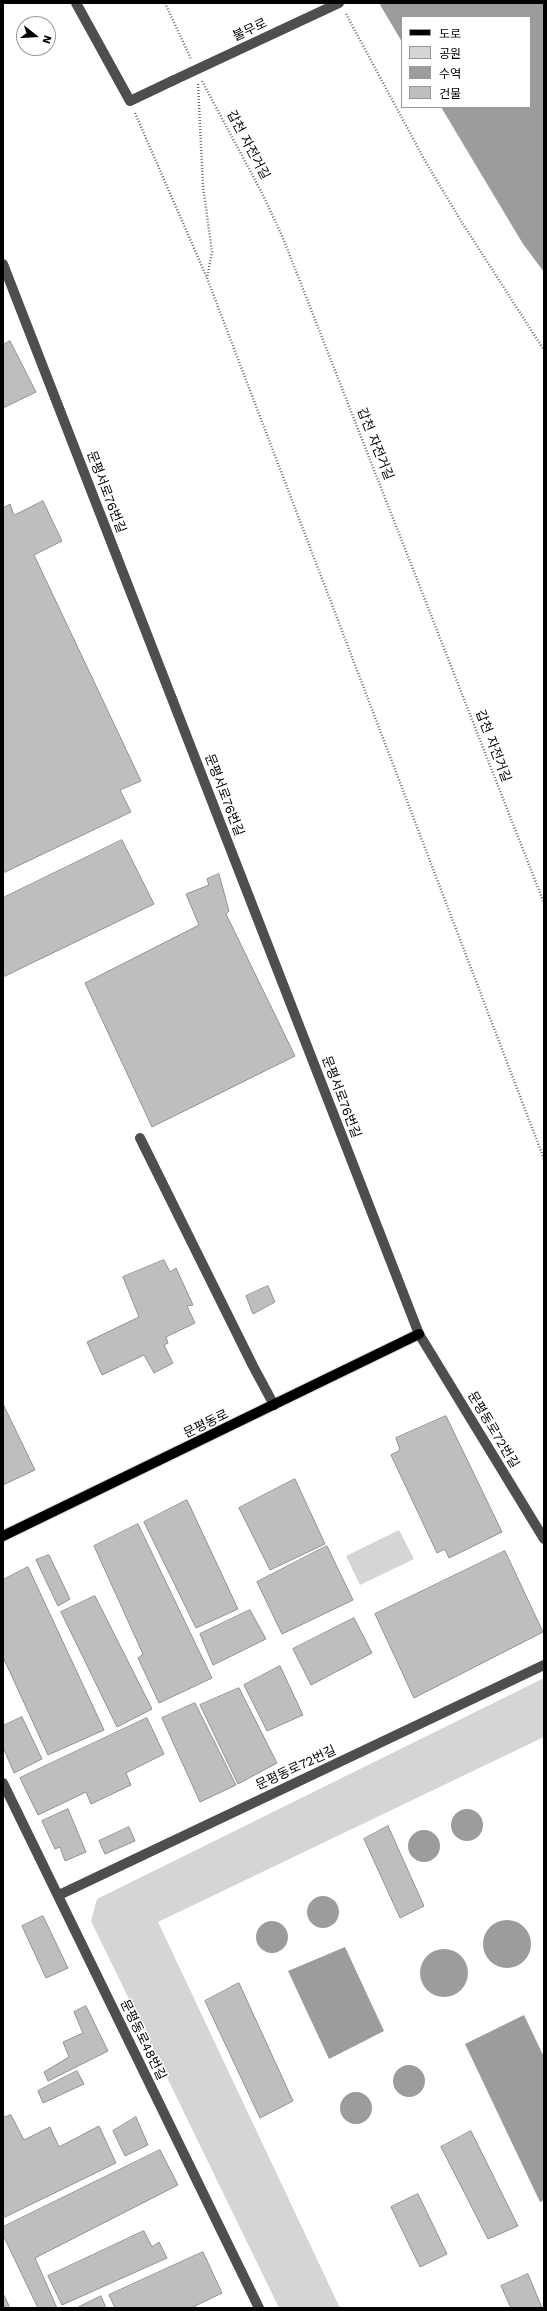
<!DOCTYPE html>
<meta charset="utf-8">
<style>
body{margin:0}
#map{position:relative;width:547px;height:2311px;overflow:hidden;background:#fff;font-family:"Work Sans","Noto Sans KR",sans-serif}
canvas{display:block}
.frame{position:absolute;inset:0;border:4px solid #000;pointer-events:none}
.legend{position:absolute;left:401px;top:16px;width:130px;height:92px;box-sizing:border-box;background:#fff;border:1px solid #999;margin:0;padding:5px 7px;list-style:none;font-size:12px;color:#000}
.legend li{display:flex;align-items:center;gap:8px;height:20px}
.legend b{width:20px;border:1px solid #999}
.north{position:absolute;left:16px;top:16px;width:40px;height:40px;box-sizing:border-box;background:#fff;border:1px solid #999;border-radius:50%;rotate:107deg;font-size:11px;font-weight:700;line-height:16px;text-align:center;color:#000}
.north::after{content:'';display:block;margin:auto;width:14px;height:18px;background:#000;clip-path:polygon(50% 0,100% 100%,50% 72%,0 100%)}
</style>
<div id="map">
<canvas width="547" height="2311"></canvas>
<div class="frame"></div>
<ul class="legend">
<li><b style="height:5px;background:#000"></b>도로</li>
<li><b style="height:11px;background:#d5d5d5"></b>공원</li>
<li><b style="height:11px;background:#9c9c9c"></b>수역</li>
<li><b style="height:11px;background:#bebebe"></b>건물</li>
</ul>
<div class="north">N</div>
</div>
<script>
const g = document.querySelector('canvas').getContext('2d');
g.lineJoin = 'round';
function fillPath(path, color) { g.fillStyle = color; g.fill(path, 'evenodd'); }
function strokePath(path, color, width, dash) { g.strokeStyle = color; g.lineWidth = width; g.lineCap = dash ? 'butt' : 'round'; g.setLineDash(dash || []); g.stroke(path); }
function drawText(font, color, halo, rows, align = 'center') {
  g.font = font + ' "Work Sans","Noto Sans KR",sans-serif'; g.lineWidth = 3; g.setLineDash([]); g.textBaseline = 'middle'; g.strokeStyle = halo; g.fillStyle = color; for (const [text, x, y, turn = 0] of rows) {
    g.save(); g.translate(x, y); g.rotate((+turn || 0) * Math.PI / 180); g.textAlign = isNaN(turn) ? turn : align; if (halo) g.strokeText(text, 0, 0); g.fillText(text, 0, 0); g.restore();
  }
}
const green = new Path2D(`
 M399 1530 414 1559 360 1585 346 1556Z
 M544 1678V1737L158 1922 340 2308H279L91 1921 97 1899Z`);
const water = new Path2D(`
 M379 3H544V272L523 244 441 107H530V17H402V42Z
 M451 1825a16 16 0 1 1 32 0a16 16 0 1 1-32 0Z
 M408 1846a16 16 0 1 1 32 0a16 16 0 1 1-32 0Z
 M307 1912a16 16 0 1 1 32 0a16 16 0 1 1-32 0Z
 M483 1944a24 24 0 1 1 48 0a24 24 0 1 1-48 0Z
 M256 1937a16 16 0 1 1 32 0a16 16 0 1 1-32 0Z
 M345 1947 384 2031 329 2059 288 1971Z
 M420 1973a24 24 0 1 1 48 0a24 24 0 1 1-48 0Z
 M524 2015 544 2057V2200L540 2202 465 2044Z
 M393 2081a16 16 0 1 1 32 0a16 16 0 1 1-32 0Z
 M340 2108a16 16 0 1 1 32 0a16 16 0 1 1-32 0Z`);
const building = new Path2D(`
 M10 341 36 392 3 408V345Z
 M43 501 62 541 34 555 141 781 120 790 131 812 3 873V508L10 504 14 515Z
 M122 840 154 904 3 977V898Z
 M219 874 229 911 226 914 295 1056 152 1127 85 983 199 925 186 894 209 885 207 879Z
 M164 1260 170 1272 176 1268 193 1305 187 1306 195 1323 166 1337 168 1343 164 1345 173 1363 154 1373 144 1355 102 1375 87 1342 139 1317 123 1277Z
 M268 1286 275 1302 253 1314 246 1296Z
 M3 1404 35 1470 3 1485Z
 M446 1416 502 1532 449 1558 445 1549 437 1553 391 1455 400 1450 396 1438Z
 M295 1479 325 1544 270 1570 239 1508Z
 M187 1500 238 1609 196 1628 144 1522Z
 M138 1524 212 1678 159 1703 138 1658 143 1654 94 1546Z
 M327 1546 353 1600 282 1634 257 1582Z
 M505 1551 543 1632 414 1698 375 1614Z
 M49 1555 70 1599 58 1606 36 1560Z
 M28 1567 104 1730 48 1755 3 1657V1580Z
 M95 1596 152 1709 117 1727 61 1612Z
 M250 1610 266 1639 213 1665 200 1634Z
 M354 1618 372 1653 311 1685 293 1649Z
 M280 1666 303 1715 267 1731 244 1685Z
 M239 1688 277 1763 238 1784 200 1705Z
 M195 1703 236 1785 200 1802 162 1718Z
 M22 1717 42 1759 14 1773 3 1747V1726Z
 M147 1718 164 1754 126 1773 131 1785 91 1804 86 1792 38 1815 20 1778Z
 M68 1809 86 1852 65 1861 60 1847 55 1849 42 1821Z
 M388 1826 424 1906 400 1918 364 1839Z
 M129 1827 135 1841 105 1854 99 1841Z
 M43 1916 68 1968 46 1978 22 1926Z
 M239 1983 293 2101 260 2118 205 2001Z
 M86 2006 108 2051 48 2081 44 2072 69 2057 63 2042 83 2033 74 2012Z
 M77 2071 84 2084 43 2103 38 2091Z
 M11 2115 24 2140 50 2127 59 2147 99 2126 116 2163 3 2218V2118Z
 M136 2117 148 2145 125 2156 113 2131Z
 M471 2131 518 2226 488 2239 441 2147Z
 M160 2150 178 2185 35 2258 57 2308H38L3 2235V2227Z
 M418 2194 447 2254 420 2267 391 2207Z
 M144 2231 152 2247 159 2242 167 2258 62 2305 48 2276Z
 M203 2252 222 2293 191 2308H115L109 2295Z
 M528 2274 542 2308H511L501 2286Z
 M3 2293 10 2308H3Z
 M101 2296 106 2308H77Z`);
const path = new Path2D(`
 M165 3 191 59
 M346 14 424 159 461 221 544 350
 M202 81 263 195 283 238 544 903
 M198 84 203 186 212 252 207 278
 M135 113 207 278 544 1159`);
const minor = new Path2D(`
 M76 3 130 101 172 81
 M3 264 419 1334 544 1539
 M140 1138 253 1366 274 1405
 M3 1783 259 2308
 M59 1895 544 1665`);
const major = new Path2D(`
 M3 1536 419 1334`);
const minorBridge = new Path2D(`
 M172 81 339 3`);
const streetNames = [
 ["불무로",250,30,-25],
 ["갑천 자전거길",248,145,62],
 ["갑천 자전거길",375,444,68],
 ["문평서로76번길",106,492,69],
 ["갑천 자전거길",493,746,69],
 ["문평서로76번길",224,795,69],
 ["문평서로76번길",341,1097,69],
 ["문평동로",206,1424,-26],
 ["문평동로72번길",493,1430,59],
 ["문평동로72번길",296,1768,-25],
 ["문평동로48번길",143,2040,64]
];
fillPath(green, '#d5d5d5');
fillPath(water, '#9c9c9c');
fillPath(building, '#bebebe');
strokePath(building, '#929292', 1);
strokePath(major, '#dbdbdb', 12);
strokePath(path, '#707070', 2.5, [1, 2]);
strokePath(minor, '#4e4e4e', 10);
strokePath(major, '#000', 10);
strokePath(minorBridge, '#4e4e4e', 10);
drawText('13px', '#000', '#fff', streetNames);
</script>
